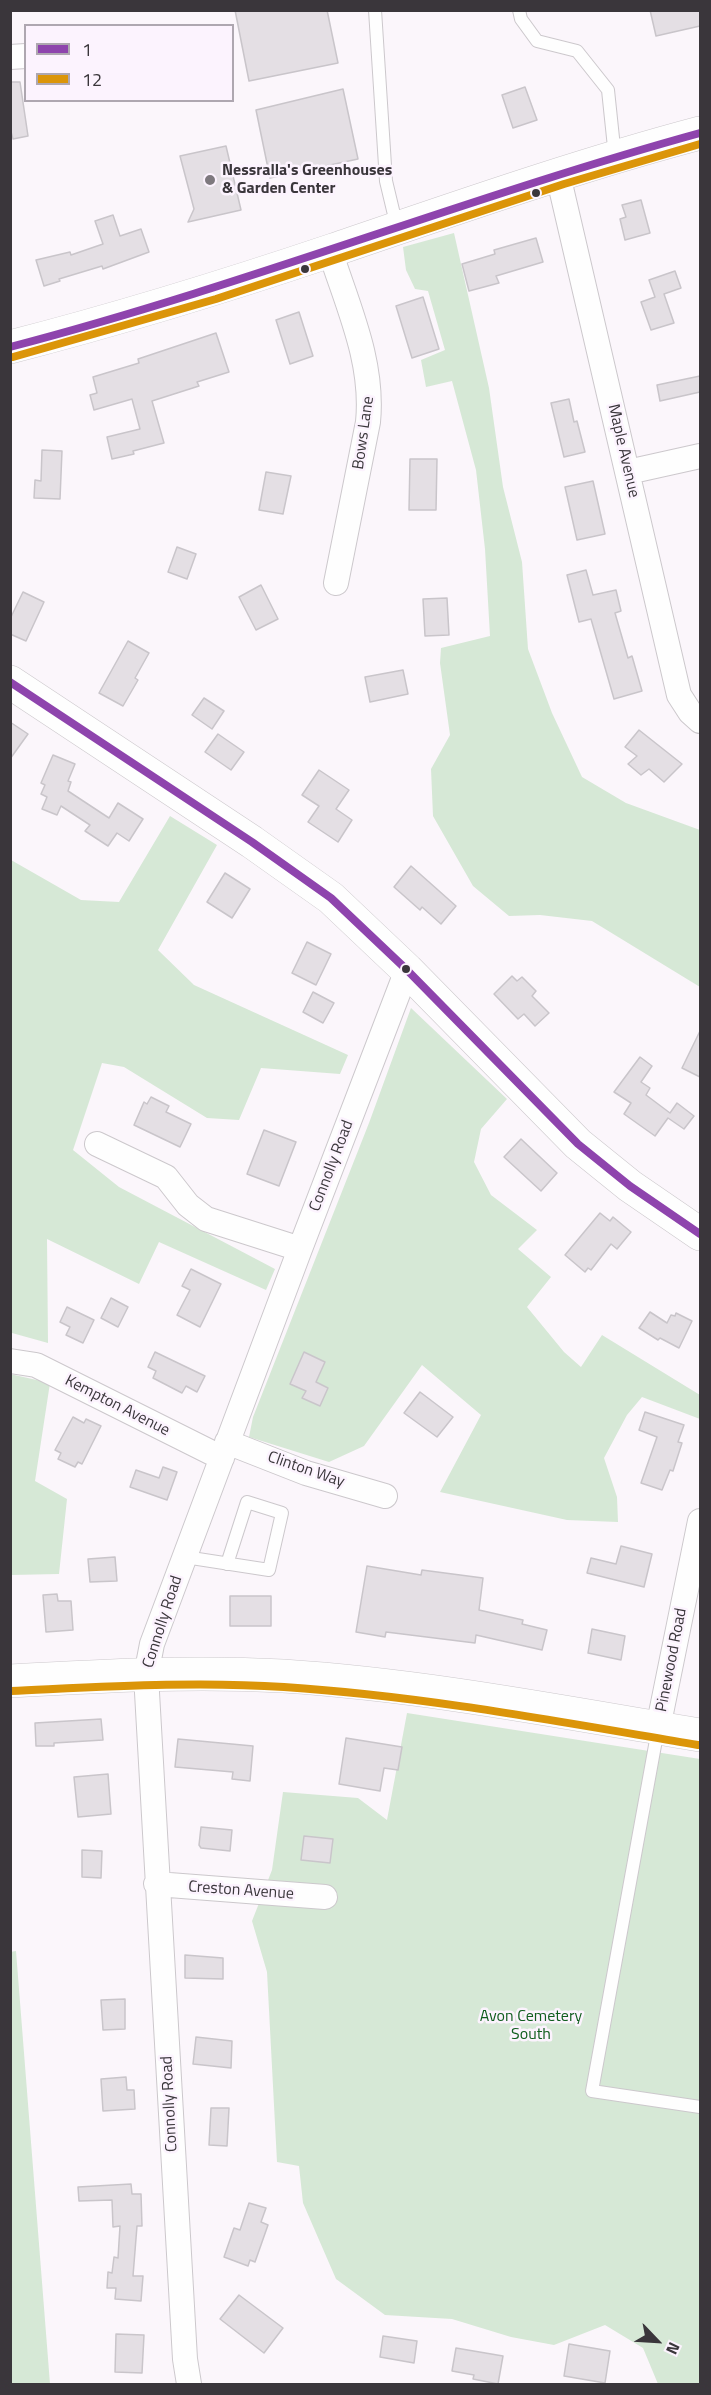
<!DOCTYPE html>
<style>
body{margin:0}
#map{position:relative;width:711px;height:2395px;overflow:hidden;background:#fbf6fb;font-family:"Titillium Web",sans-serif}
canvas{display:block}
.frame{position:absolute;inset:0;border:12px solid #3a363b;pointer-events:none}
.legend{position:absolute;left:24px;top:24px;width:210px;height:78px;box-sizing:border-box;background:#fcf3fe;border:2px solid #aea7b0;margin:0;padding:8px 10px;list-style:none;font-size:18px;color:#3a363b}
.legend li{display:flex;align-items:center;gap:12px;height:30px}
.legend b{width:30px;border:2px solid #aea7b0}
.north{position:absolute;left:627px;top:2311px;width:60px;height:60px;-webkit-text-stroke:4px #fcf3fe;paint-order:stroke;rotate:115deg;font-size:16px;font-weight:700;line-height:24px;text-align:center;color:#3a363b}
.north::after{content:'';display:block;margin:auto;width:21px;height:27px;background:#3a363b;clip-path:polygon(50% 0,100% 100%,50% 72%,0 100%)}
</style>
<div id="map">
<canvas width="711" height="2395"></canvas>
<div class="frame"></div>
<ul class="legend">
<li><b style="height:8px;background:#8e44ad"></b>1</li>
<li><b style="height:8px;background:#db9509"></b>12</li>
</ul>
<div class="north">N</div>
</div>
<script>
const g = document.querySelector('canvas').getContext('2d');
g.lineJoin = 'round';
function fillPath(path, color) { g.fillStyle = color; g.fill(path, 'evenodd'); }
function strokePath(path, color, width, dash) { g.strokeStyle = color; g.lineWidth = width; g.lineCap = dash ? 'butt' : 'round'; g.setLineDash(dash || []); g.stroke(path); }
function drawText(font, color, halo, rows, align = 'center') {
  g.font = font + ' "Titillium Web",sans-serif'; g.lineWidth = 5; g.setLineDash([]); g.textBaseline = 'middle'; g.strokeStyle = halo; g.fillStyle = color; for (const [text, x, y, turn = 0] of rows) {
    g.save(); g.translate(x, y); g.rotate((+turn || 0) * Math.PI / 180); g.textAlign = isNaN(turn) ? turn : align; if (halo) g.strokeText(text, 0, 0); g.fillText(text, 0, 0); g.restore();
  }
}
const green = new Path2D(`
 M454 233 489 388 503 487 522 562 528 649 552 713 582 777 626 803 700 830V987L592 921 540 915 509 916 473 886 433 816 431 769 450 735 440 663 441 648 490 636 485 549 476 470 452 381 426 387 421 360 445 350 428 291 415 289 406 270 403 247Z
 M170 816 217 845 158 950 194 985 348 1055 340 1074 261 1068 239 1120 207 1118 124 1067 102 1063 73 1150 119 1187 275 1269 266 1290 159 1242 139 1284 47 1239 48 1343 12 1333 11 1316V860L81 900 119 902Z
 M411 1008 507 1099 481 1129 474 1162 491 1195 537 1230 518 1249 551 1277 527 1307 564 1352 581 1367 602 1335 700 1395V1419L642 1397 627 1415 604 1458 617 1497 618 1522 567 1520 440 1492 481 1415 422 1365 364 1446 329 1462 249 1437 253 1417 369 1123Z
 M10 1374 50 1383 35 1481 67 1499 59 1574 11 1575Z
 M407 1713 700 1759V2384H658L643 2348 605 2325 554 2345 511 2337 452 2319 385 2315 336 2279 303 2203 299 2166 277 2162 267 1972 252 1921 272 1870 283 1792 358 1798 387 1820Z
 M16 1951 50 2384H11L10 1952Z`);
const building = new Path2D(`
 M235 10H327L338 63 249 81Z
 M650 10H700V26L656 36Z
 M10 82H20L28 136 13 139 10 128Z
 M525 87 537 120 513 128 502 95Z
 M343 89 358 159 270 178 256 110Z
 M226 146 241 210 188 222 194 209 180 156Z
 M641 200 650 233 625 240 620 219 626 217 622 205Z
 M113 215 120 236 141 229 149 252 103 269 102 266 59 279 60 281 44 286 36 260 70 252 71 255 103 244 95 221Z
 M536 238 543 262 496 276 499 283 469 291 462 264 495 254 494 250Z
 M675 271 681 288 664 294 674 323 651 330 641 302 655 297 649 280Z
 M423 297 439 349 412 358 396 306Z
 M299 312 313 356 290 364 276 320Z
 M216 333 229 372 197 382 199 386 152 401 164 443 133 451 134 454 112 459 107 437 140 429 132 399 94 410 90 395 97 393 93 377 139 363 138 359Z
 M700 376V392L660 401 657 385Z
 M569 399 574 422 577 421 585 452 564 457 551 403Z
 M42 450 62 451 60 499 34 498 35 480 41 481Z
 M410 459H437L436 510H409Z
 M266 472 291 476 283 514 259 510Z
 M593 481 605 534 577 540 565 487Z
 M177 547 196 554 187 579 168 572Z
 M586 570 593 595 616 590 621 611 615 613 628 658 632 656 642 691 614 699 591 619 579 622 567 575Z
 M261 585 278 619 256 630 239 597Z
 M23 592 44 602 26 641 10 634V619Z
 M447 598 449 635 425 636 423 599Z
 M128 641 149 653 135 678 138 680 123 706 99 693Z
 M403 670 408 694 370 702 365 677Z
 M204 698 224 711 212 729 192 715Z
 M10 722 28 734 10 759Z
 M639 730 682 764 664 782 649 769 641 775 628 764 637 756 625 747Z
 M218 734 244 752 231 770 205 752Z
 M53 755 75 764 68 781 71 782 68 791 109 818 118 803 143 819 129 841 117 833 108 846 85 831 90 825 61 806 57 815 42 809 47 797 41 794 45 785 41 783Z
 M319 770 349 790 336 809 352 820 338 842 308 822 319 806 302 795Z
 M411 866 456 906 441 924 422 907 420 910 394 887Z
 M225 873 250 889 232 918 207 902Z
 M307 942 331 954 316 985 292 973Z
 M512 976 517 981 522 977 536 991 532 996 549 1013 535 1026 524 1014 518 1019 494 994Z
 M313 992 334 1003 323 1023 303 1012Z
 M700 1031V1077L682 1068Z
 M640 1057 652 1066 641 1082 650 1088 646 1095 670 1113 677 1103 694 1116 684 1129 668 1118 655 1136 624 1114 631 1103 614 1092Z
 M151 1097 169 1106 166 1112 191 1124 180 1147 134 1125 144 1102 147 1104Z
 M264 1130 296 1142 279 1186 247 1174Z
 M521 1139 557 1173 541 1191 504 1157Z
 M600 1213 610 1221 613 1217 631 1232 617 1249 611 1244 591 1270 588 1268 585 1272 565 1255Z
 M191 1269 221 1284 200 1327 177 1315 190 1290 182 1286Z
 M111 1298 128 1307 118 1327 101 1318Z
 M67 1307 94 1320 83 1343 66 1335 70 1327 60 1322Z
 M650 1312 667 1323 671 1315 675 1316 676 1313 692 1321 679 1348 660 1338 658 1340 639 1328Z
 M155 1352 205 1376 197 1392 186 1386 182 1393 153 1378 156 1371 148 1367Z
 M304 1352 325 1362 316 1382 328 1388 320 1406 302 1398 306 1391 290 1384Z
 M420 1392 453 1417 437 1437 404 1413Z
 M645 1412 684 1425 678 1442 682 1443 673 1471 670 1470 662 1490 641 1483 657 1437 639 1430Z
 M73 1417 84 1423 86 1419 101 1426 82 1464 78 1462 75 1467 58 1459 61 1453 55 1450Z
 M163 1467 177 1472 167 1500 130 1487 136 1470 159 1478Z
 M621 1546 652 1554 644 1587 587 1573 591 1558 616 1564Z
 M115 1557 117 1581 90 1582 88 1559Z
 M367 1566 421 1575 422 1570 483 1578 479 1610 523 1620 522 1624 547 1630 542 1650 476 1635 475 1643 386 1632 385 1637 356 1632Z
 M57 1594 58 1601H71L73 1630 46 1632 43 1595Z
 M230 1596H271V1626H230Z
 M592 1629 625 1636 621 1660 588 1653Z
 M101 1719 103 1740 54 1743V1746H36L35 1723Z
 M346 1738 402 1747 398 1770 384 1768 380 1791 339 1784Z
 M178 1739 253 1746 250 1781 232 1779 233 1772 175 1767Z
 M108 1774 111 1814 78 1817 74 1777Z
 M201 1827 232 1830 230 1851 201 1848 199 1845Z
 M304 1836 333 1839 330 1863 301 1860Z
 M82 1850 102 1851 101 1878 82 1877Z
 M185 1955 223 1958V1979L185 1978Z
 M125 1999V2029L103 2030 101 2000Z
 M196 2037 232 2041 231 2068 193 2064Z
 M126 2077 127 2090H134L135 2109 103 2111 101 2079Z
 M211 2108H229L227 2146 209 2145Z
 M131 2184 132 2194H141L142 2226H137L133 2276H143L141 2301 115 2299 116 2288H107L108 2272 112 2273 114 2257 118 2258 120 2226 113 2227 112 2200 79 2201 78 2187Z
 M249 2203 266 2208 261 2222 268 2225 255 2262 250 2260 248 2266 224 2257 234 2228 240 2230Z
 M239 2295 283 2328 264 2353 220 2319Z
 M116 2334 144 2335 142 2373 115 2372Z
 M383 2336 417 2341 414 2363 380 2357Z
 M569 2344 610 2351 605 2383 564 2376Z
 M456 2348 503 2356 498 2384 473 2379 474 2375 452 2371Z`);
const lane = new Path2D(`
 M375 10 386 181 397 227
 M519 10 521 19 537 41 577 51 608 90 615 157
 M185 1557 269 1570 282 1513 247 1502 227 1564
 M658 1729 592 2091 700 2107`);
const street = new Path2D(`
 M10 57 26 56
 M558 175 679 695 690 712 700 721
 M330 251C348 307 374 362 368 422L336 583
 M628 472 700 456
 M97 1144 166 1177 188 1205 206 1219 300 1249
 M10 1361 36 1365 222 1458
 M227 1442 306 1473 385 1496
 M658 1728 700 1521
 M156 1884 325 1897
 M189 2384 185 2359 146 1675 152 1644 300 1249 407 970`);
const secondary = new Path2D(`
 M10 347C119 319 226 286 333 250 454 209 576 166 700 133
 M10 682 252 842 331 898 407 970 578 1144 630 1186 700 1234`);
const primary = new Path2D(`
 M10 1681C101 1676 192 1671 283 1676 423 1685 562 1712 700 1735`);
const bus1 = new Path2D(`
 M10 347C244 286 468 197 700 133
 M10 682 252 842 331 898 407 970 578 1144 630 1186 700 1234`);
const bus2 = new Path2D(`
 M13 357 216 299 564 184 700 144
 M11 1691C101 1687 193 1681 284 1687 423 1696 561 1722 698 1745`);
const markers = [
 [210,180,6,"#7e797e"],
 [536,193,5,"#3a363b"],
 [305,269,5,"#3a363b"],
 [406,969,5,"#3a363b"]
];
const poiNames = [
 ["Nessralla's Greenhouses",222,171],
 ["& Garden Center",222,189]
];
const streetNames = [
 ["Bows Lane",364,433,-82],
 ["Maple Avenue",623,451,77],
 ["Connolly Road",332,1166,-69],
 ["Kempton Avenue",117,1406,27],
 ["Clinton Way",306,1470,19],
 ["Connolly Road",163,1622,-72],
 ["Pinewood Road",672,1660,-79],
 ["Creston Avenue",241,1891,4],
 ["Connolly Road",170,2104,-93]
];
const parkNames = [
 ["Avon Cemetery",531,2017],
 ["South",531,2035]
];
fillPath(green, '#d6e8d6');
fillPath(building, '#e4dfe4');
strokePath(building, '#c9c5ca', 1.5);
strokePath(lane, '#ccc8cc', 14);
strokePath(street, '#ccc8cc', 26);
strokePath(secondary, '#ccc8cc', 34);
strokePath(primary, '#ccc8cc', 34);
strokePath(lane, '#fefefe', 12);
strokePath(street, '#fefefe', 24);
strokePath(secondary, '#fefefe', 33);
strokePath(primary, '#fefefe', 33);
strokePath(bus1, '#8e44ad', 8);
strokePath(bus2, '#db9509', 8);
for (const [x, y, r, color] of markers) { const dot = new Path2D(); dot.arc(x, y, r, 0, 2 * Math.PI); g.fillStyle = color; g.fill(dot); strokePath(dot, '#fcf3fe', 2); }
drawText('bold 16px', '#3a363b', '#fcf3fe', poiNames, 'left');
drawText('16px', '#3a363b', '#fcf3fe', streetNames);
drawText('16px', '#0f5d1d', '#fcf3fe', parkNames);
</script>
